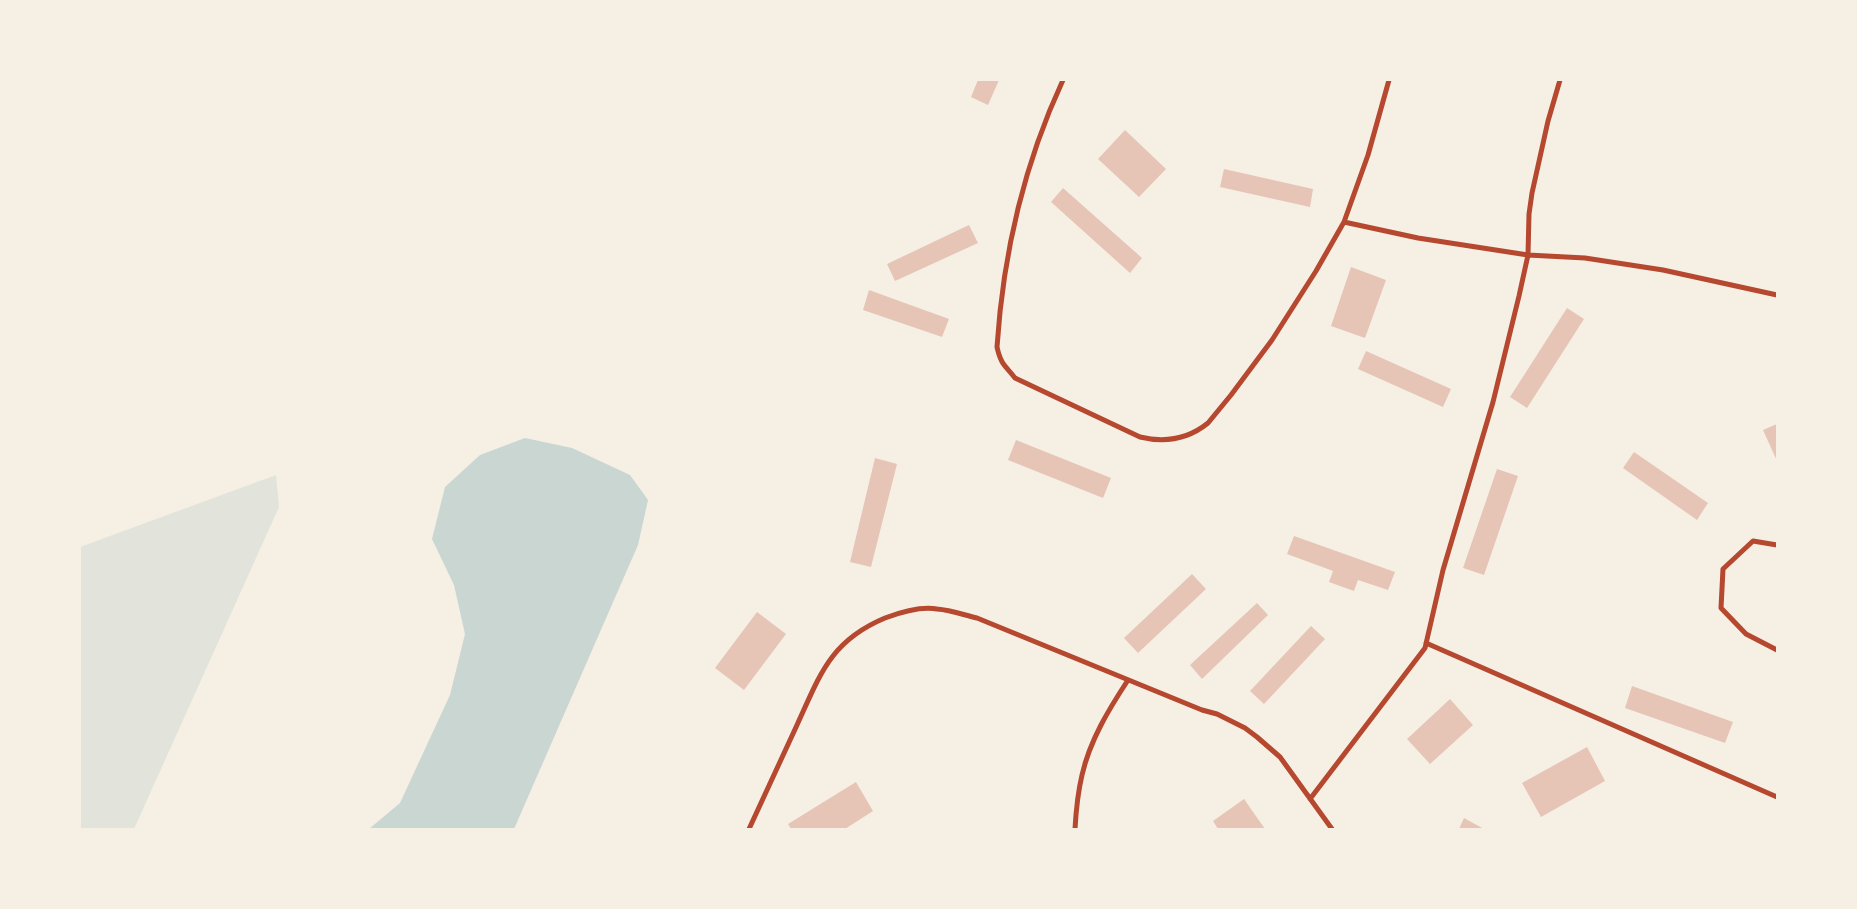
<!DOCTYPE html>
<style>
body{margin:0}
#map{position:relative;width:1857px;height:909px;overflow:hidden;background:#f6efe4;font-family:Lora,serif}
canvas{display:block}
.frame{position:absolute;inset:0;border:81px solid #f6efe4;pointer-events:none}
</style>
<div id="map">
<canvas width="1857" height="909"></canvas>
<div class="frame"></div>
</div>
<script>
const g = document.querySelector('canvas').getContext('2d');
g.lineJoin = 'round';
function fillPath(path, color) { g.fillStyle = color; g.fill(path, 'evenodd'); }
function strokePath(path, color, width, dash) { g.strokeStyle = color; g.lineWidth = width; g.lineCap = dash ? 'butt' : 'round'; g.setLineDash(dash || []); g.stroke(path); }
const green = new Path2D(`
 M276 475 279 507 134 829H80V547Z`);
const water = new Path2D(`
 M525 438 572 448 630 475 648 500 638 545 514 829H369L400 803 450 695 465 634 454 585 432 539 445 487 480 455Z`);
const building = new Path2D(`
 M978 80H999L988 105 971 97Z
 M1125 130 1166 169 1139 197 1098 159Z
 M1224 169 1313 189 1310 207 1220 187Z
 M1063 188 1142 258 1130 273 1051 202Z
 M969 225 978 243 895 281 887 264Z
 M1351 267 1386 280 1365 338 1331 326Z
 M869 290 949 319 942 337 863 310Z
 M1567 308 1584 319 1527 408 1510 397Z
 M1366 351 1451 389 1443 407 1358 369Z
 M1777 424V461L1763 430Z
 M1016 440 1111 478 1103 498 1008 460Z
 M1634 452 1708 503 1697 520 1623 468Z
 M875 458 897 464 871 567 850 562Z
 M1497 469 1518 476 1484 575 1463 568Z
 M1294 536 1395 572 1388 590 1358 580 1354 591 1329 582 1333 571 1287 554Z
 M1192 574 1206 589 1138 653 1124 638Z
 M1257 603 1268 615 1202 679 1190 665Z
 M757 612 786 634 744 690 715 668Z
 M1311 626 1325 639 1264 704 1250 691Z
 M1632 686 1733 722 1725 743 1625 708Z
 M1450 699 1473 725 1430 764 1407 739Z
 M1587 747 1605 781 1541 817 1522 783Z
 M856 782 873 811 845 829H791L788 824Z
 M1244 799 1265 829H1218L1213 821Z
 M1464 818 1484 829H1459Z`);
const minor = new Path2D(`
 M1063 80C1024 164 1003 255 997 347 1001 365 1005 365 1015 378L1140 437C1165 443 1187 440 1208 423L1231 395 1272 340 1316 271 1344 222 1368 155 1389 80
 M1344 222 1418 238 1528 255 1585 258 1663 270 1777 295
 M1777 545 1753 541 1723 569 1721 608 1746 634 1777 650
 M1426 643 1777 797
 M1310 799 1425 648 1443 570 1493 402 1519 296 1528 255 1529 214 1532 193 1548 121 1560 80
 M749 829C765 794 781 760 797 725 820 675 830 641 885 618 901 612 920 606 937 609 951 610 964 615 977 618L1202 710 1217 714 1245 728 1257 737 1280 757 1332 829
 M1075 829C1076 811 1078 792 1082 775 1090 740 1109 709 1128 680`);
fillPath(green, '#e2e4dc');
fillPath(water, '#c9d6d2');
fillPath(building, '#e6c5b7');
strokePath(minor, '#b5482f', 5);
</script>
